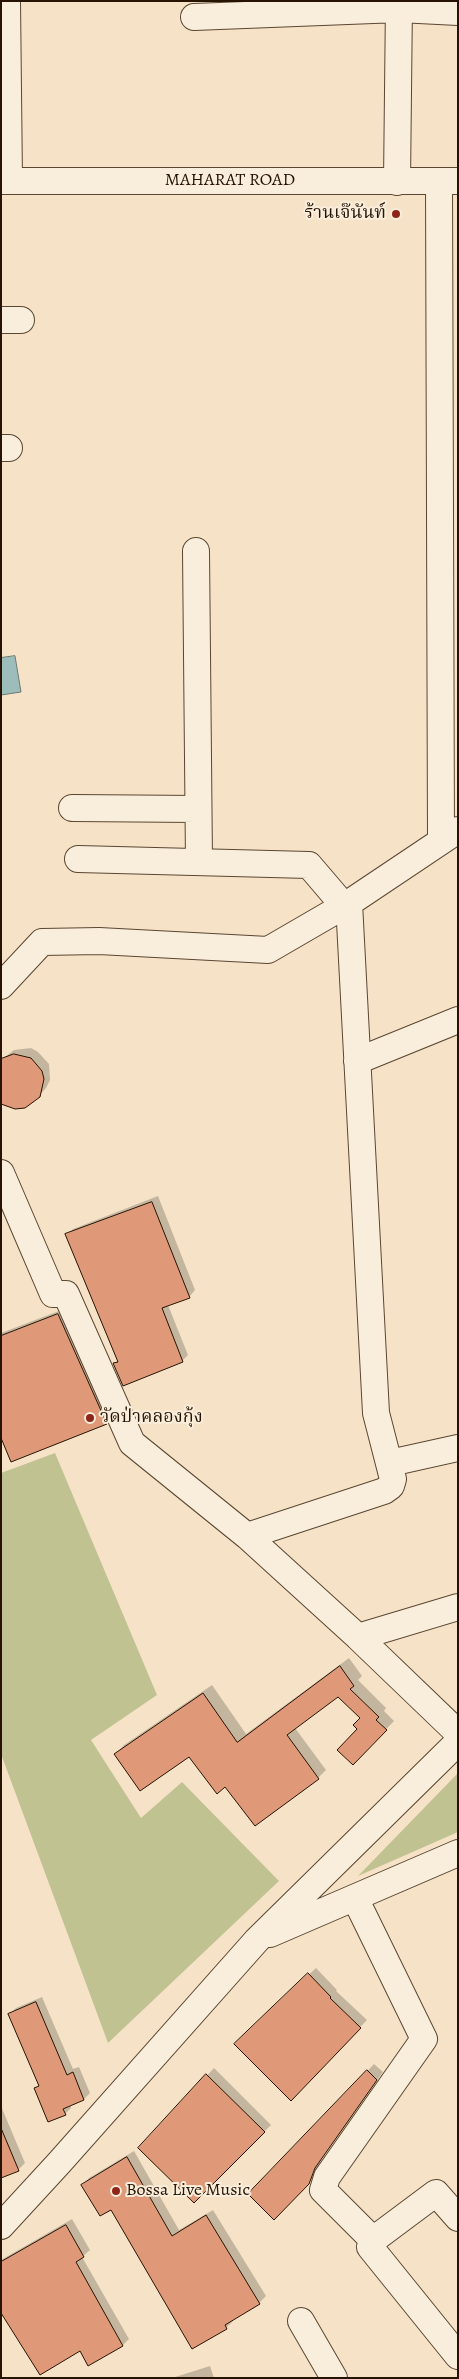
<!DOCTYPE html>
<meta charset="utf-8">
<style>
body{margin:0}
#map{position:relative;width:459px;height:2379px;overflow:hidden;background:#f6e3c7;font-family:Alegreya,serif}
canvas{display:block}
.frame{position:absolute;inset:0;border:2px solid #261301;pointer-events:none}
</style>
<div id="map">
<canvas width="459" height="2379"></canvas>
<div class="frame"></div>
</div>
<script>
const g = document.querySelector('canvas').getContext('2d');
g.lineJoin = 'round';
function fillPath(path, color) { g.fillStyle = color; g.fill(path, 'evenodd'); }
function strokePath(path, color, width, dash) { g.strokeStyle = color; g.lineWidth = width; g.lineCap = dash ? 'butt' : 'round'; g.setLineDash(dash || []); g.stroke(path); }
function drawText(font, color, halo, rows, align = 'center') {
  g.font = font + ' Alegreya,"Noto Serif Thai",serif'; g.lineWidth = 4; g.setLineDash([]); g.textBaseline = 'middle'; g.strokeStyle = halo; g.fillStyle = color; for (const [text, x, y, turn = 0] of rows) {
    g.save(); g.translate(x, y); g.rotate((+turn || 0) * Math.PI / 180); g.textAlign = isNaN(turn) ? turn : align; if (halo) g.strokeText(text, 0, 0); g.fillText(text, 0, 0); g.restore();
  }
}
const green = new Path2D(`
 M55 1453 157 1695 91 1740 141 1818 182 1782 279 1881 108 2043 1 1754V1473Z
 M458 1773V1832L358 1876Z`);
const water = new Path2D(`
 M15 656 21 692 1 695V658Z`);
const shadow = new Path2D(`
 M31 1048 38 1052 49 1064 50 1080 46 1088 39 1096 1 1060 14 1050Z
 M158 1196 195 1290 189 1297 168 1305 188 1355 182 1361 115 1364 118 1360 67 1235 73 1229Z
 M64 1309 112 1418 107 1423 1 1435V1333Z
 M349 1658 362 1676 358 1680 386 1708 384 1711 394 1721 361 1755 359 1729 361 1718 338 1696 295 1728 326 1770 318 1778 226 1786 190 1755 116 1754 124 1745 212 1685 246 1734Z
 M316 1968 337 1990 336 1991 367 2020 291 2099 235 2044Z
 M42 1997 73 2069 79 2067 90 2093 84 2099 70 2105 71 2108 65 2114 36 2088 39 2085 10 2014 16 2008Z
 M374 2064 383 2072 321 2160 316 2175 274 2218 250 2194Z
 M214 2068 271 2125 194 2202 140 2148Z
 M1 2106 25 2163 18 2170 1 2177Z
 M134 2151 179 2230 213 2210 266 2296 259 2303 232 2319 233 2321 226 2328 111 2208 83 2185 89 2178Z
 M72 2219 90 2250 82 2257 129 2339 123 2345 89 2365 80 2349 1 2310V2260Z
 M210 2366 214 2378H172Z`);
const building = new Path2D(`
 M14 1054 31 1058 42 1071 44 1079 40 1097 25 1108 15 1109 1 1104V1059Z
 M152 1202 190 1298 162 1308 183 1362 123 1386 113 1363 118 1362 65 1234Z
 M58 1314 107 1424 11 1462 1 1438V1336Z
 M340 1666 354 1686 350 1689 379 1717 376 1720 387 1730 353 1765 337 1750 357 1729 353 1725 360 1718 338 1697 287 1735 319 1779 255 1826 225 1787 217 1794 189 1757 140 1791 114 1754 203 1693 237 1742Z
 M308 1973 331 1997 330 1998 361 2028 291 2101 234 2044Z
 M36 2002 67 2075 73 2072 84 2100 63 2109 66 2115 48 2122 34 2088 39 2086 8 2014Z
 M367 2070 377 2080 315 2168 309 2184 274 2220 248 2194Z
 M206 2074 265 2132 194 2203 138 2148Z
 M1 2128 19 2171 1 2178Z
 M127 2157 172 2236 206 2215 260 2304 225 2325 227 2329 192 2349 111 2210 100 2216 81 2185Z
 M66 2225 84 2257 76 2262 123 2346 88 2366 80 2351 40 2375 1 2313V2262Z`);
const minor = new Path2D(`
 M7 1 9 181
 M194 17 399 9 458 12
 M1 181H458
 M439 181 441 841
 M397 182 399 1
 M1 320H21
 M1 448H9
 M196 551 199 862
 M72 808 198 809
 M458 830 349 903 376 1413 393 1479 391 1486 384 1491 247 1536 358 1637 458 1733
 M78 859 309 865 344 906
 M1 986 42 942 99 941 268 950 349 903
 M357 1061 458 1020
 M1 1173 53 1294H66L132 1443 247 1536
 M390 1463 458 1448
 M358 1637 458 1607
 M355 1898 424 2039 327 2177 323 2190 373 2240 370 2247 458 2356
 M270 1934 458 1853
 M1 2226 59 2163 257 1940 458 1742
 M373 2240 436 2193 458 2218
 M301 2321 334 2378`);
const markers = [
 [396,214,5,"#8f2418"],
 [90,1418,5,"#8f2418"],
 [116,2191,5,"#8f2418"]
];
const streetNames = [
 ["MAHARAT ROAD",230,181]
];
const poiNames = [
 ["ร้านเจ๊นันท์",386,214,"right"],
 ["วัดป่าคลองกุ้ง",100,1418],
 ["Bossa Live Music",126,2191]
];
fillPath(green, '#c1c292');
fillPath(water, '#9dbdba');
strokePath(water, '#6d7970', 1);
fillPath(shadow, '#0003');
fillPath(building, '#df9878');
strokePath(building, '#261301', 1);
strokePath(minor, '#5a4732', 28);
strokePath(minor, '#f9eddb', 26);
for (const [x, y, r, color] of markers) { const dot = new Path2D(); dot.arc(x, y, r, 0, 2 * Math.PI); g.fillStyle = color; g.fill(dot); strokePath(dot, '#f9eddb', 2); }
drawText('18px', '#261301', '#f9eddb', streetNames);
drawText('18px', '#261301', '#f9eddb', poiNames, 'left');
</script>
